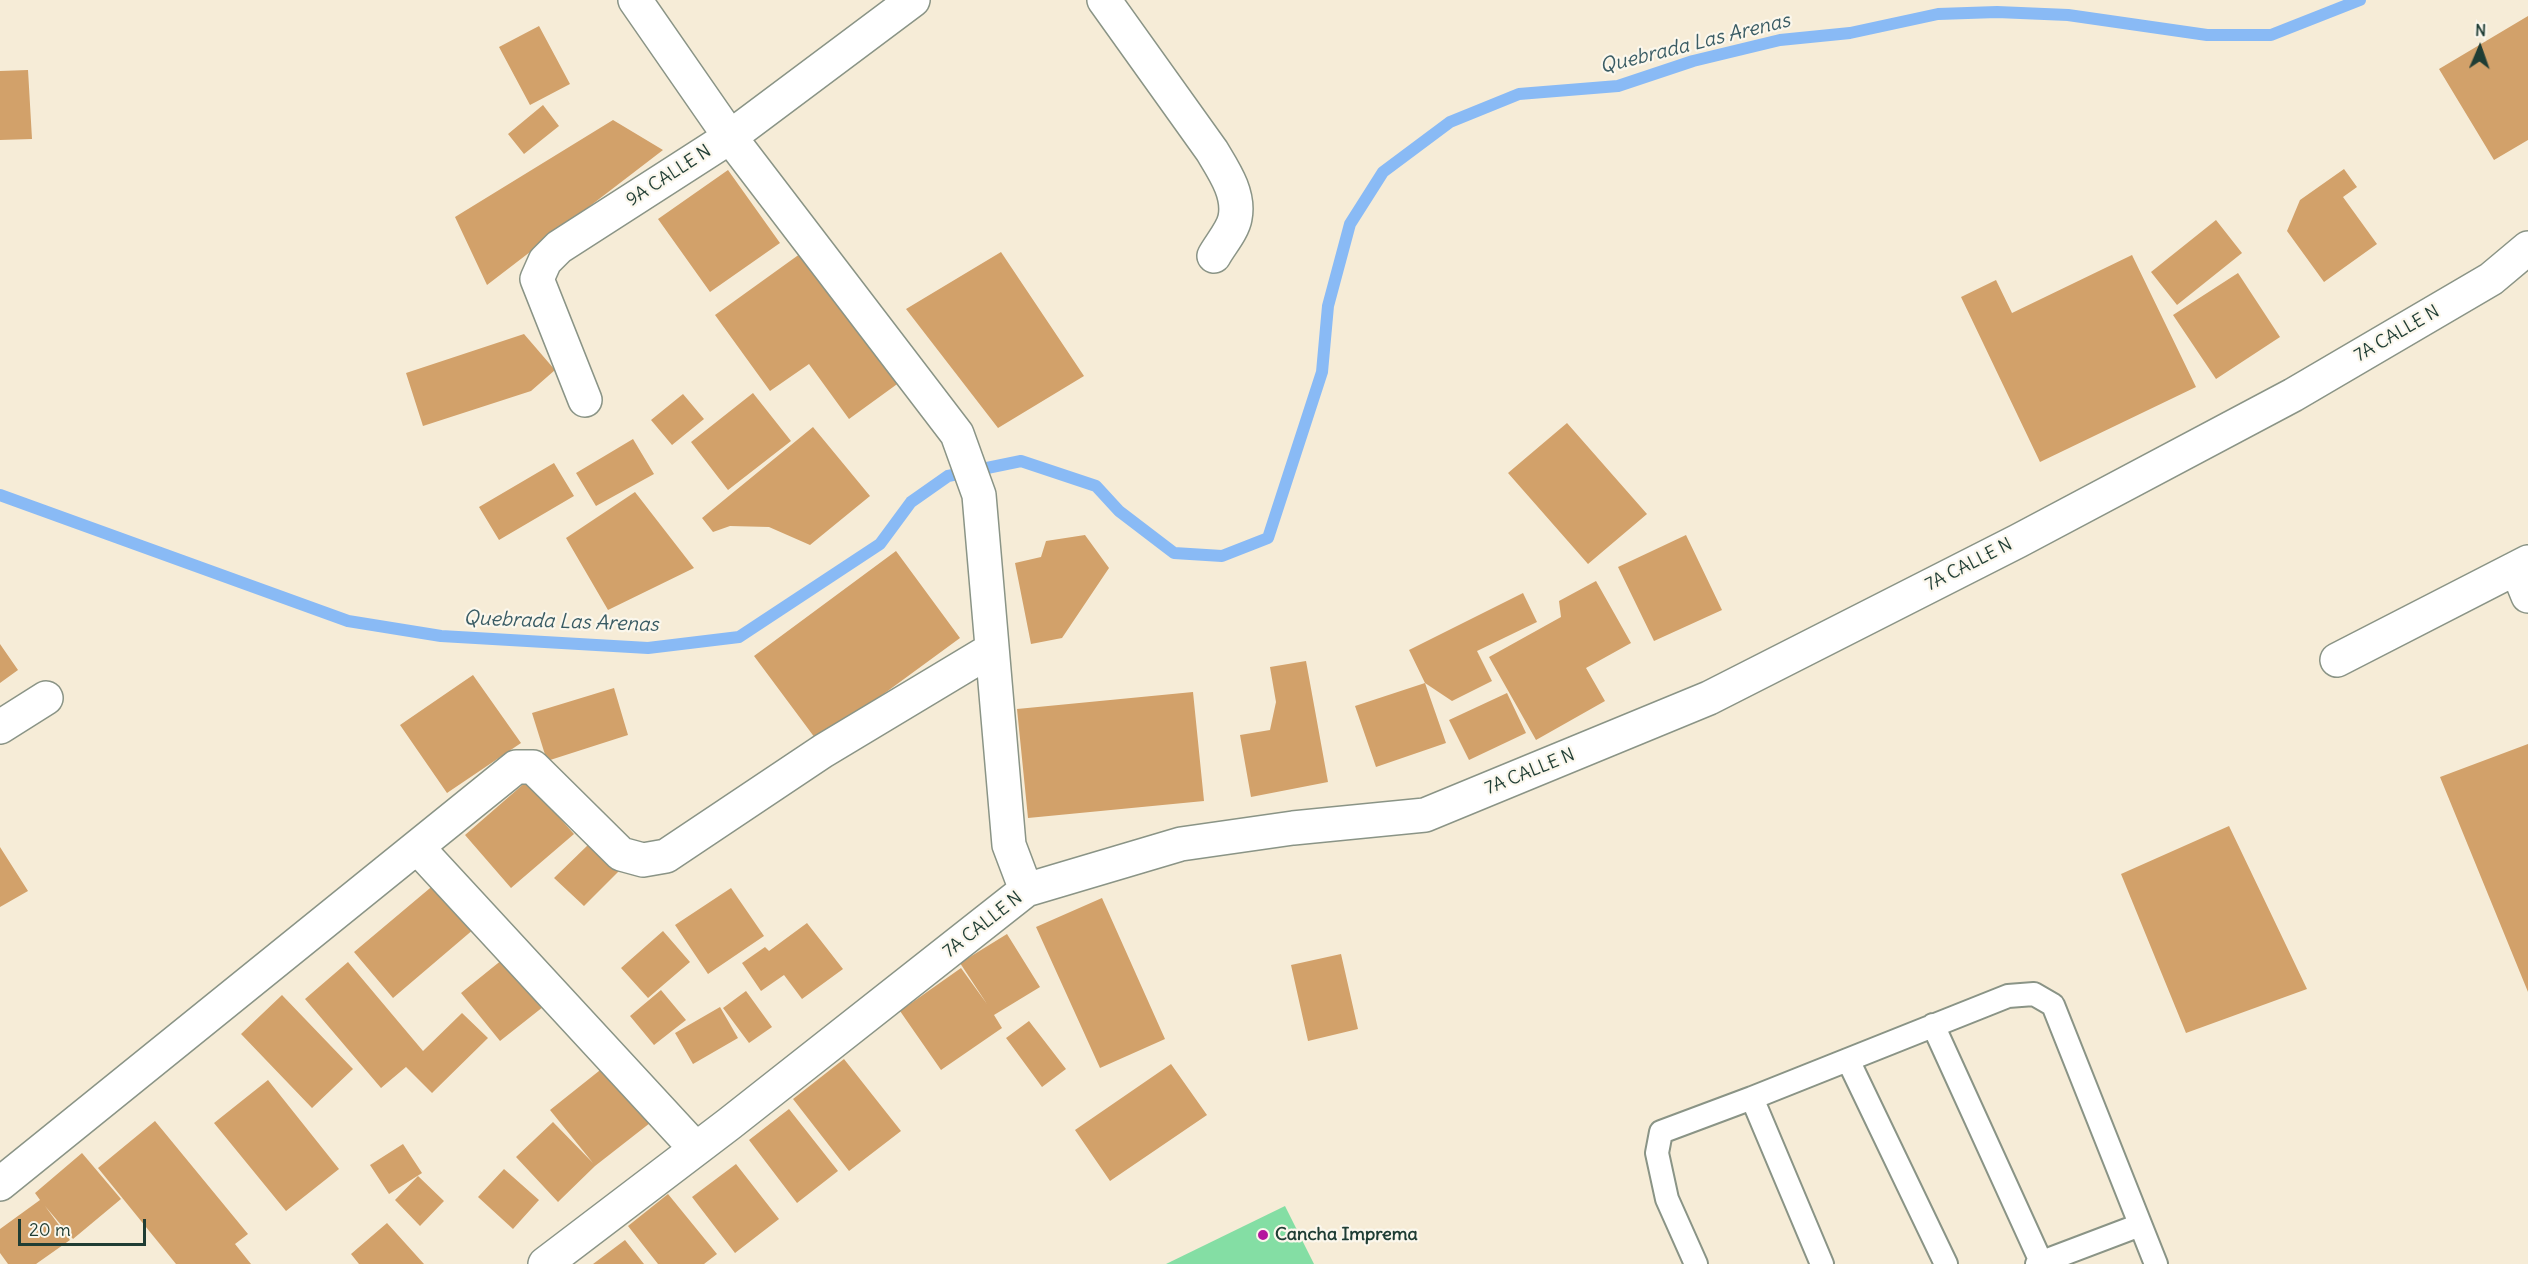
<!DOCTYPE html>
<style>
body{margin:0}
#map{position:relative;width:2528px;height:1264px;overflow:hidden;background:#f6ecd7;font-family:Delius,sans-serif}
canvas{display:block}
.north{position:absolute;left:2450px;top:18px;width:60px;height:60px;-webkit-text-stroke:4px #fbf7ec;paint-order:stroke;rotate:2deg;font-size:16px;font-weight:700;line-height:24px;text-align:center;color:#1f3d34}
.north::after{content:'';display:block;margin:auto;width:21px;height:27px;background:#1f3d34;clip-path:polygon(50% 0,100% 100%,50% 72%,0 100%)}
.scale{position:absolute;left:18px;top:1219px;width:128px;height:27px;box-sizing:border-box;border:3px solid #1f3d34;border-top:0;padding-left:8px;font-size:18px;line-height:21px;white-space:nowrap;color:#1f3d34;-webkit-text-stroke:4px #fbf7ec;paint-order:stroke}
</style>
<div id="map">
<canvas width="2528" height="1264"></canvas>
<div class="north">N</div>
<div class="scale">20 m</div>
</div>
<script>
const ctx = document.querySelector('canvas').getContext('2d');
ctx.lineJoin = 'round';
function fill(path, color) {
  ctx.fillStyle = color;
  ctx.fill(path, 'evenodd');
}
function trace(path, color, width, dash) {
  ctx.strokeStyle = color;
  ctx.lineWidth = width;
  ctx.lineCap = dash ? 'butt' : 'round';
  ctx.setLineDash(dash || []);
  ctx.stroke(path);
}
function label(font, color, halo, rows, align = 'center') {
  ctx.font = font + ' Delius,sans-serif';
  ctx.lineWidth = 4.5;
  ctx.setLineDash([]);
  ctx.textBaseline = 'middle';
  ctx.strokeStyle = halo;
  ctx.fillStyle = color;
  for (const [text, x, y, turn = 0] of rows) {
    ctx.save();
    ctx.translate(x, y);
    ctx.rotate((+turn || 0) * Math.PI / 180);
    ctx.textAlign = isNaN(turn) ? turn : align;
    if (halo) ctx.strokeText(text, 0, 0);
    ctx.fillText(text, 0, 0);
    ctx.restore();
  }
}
fill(new Path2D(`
 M1285 1206 1314 1264H1166Z`), '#84dea4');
trace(new Path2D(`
 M0 495 348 621 441 636 648 648 739 637 880 544 911 502 948 476 1021 461 1096 486 1119 511 1174 553 1222 556 1268 538 1322 372 1328 306 1350 224 1383 172 1450 122 1519 94 1618 86 1693 61 1780 40 1850 33 1938 14 1997 12 2068 15 2207 35H2271L2360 0`), '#89baf5', 12);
fill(new Path2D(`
 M2528 16V140L2494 160 2439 69Z
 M539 26 570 84 530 105 499 47Z
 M28 70 32 139 0 140V71Z
 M543 105 559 126 524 154 508 134Z
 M613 120 663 150 487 285 455 217Z
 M2344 169 2357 187 2343 197 2377 244 2324 282 2287 231 2300 200Z
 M728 170 780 243 710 292 658 219Z
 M2216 220 2242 253 2177 305 2151 272Z
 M804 251 900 382 849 419 809 364 770 391 715 315Z
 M1001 252 1084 376 998 428 906 309Z
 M2132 255 2196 387 2040 462 1961 297 1996 280 2012 313Z
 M2238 273 2280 337 2216 379 2173 315Z
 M524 334 555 370 531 391 423 426 406 373Z
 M753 393 791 441 728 490 691 442Z
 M683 394 704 419 672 445 651 420Z
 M1567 423 1647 514 1588 564 1508 473Z
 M813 427 870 496 810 545 769 527 730 526 713 532 702 518Z
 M633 439 654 474 596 506 576 473Z
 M554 463 574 496 499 540 479 507Z
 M635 492 694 568 608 610 566 538Z
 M1085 535 1109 568 1062 638 1031 644 1015 563 1041 557 1046 541Z
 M1686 535 1722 610 1654 641 1618 567Z
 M896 551 960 638 818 742 754 656Z
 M1596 581 1631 643 1586 668 1605 701 1536 740 1489 657 1561 617 1559 601Z
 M1523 593 1537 622 1477 651 1492 681 1452 701 1425 683 1446 743 1376 767 1355 706 1425 683 1409 650Z
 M0 644 18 670 0 683Z
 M1306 661 1328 782 1251 797 1240 735 1270 730 1276 702 1270 667Z
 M473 675 521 743 447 793 400 725Z
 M614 688 628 735 547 761 532 713Z
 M1193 692 1204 801 1028 818 1017 709Z
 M1507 693 1526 733 1469 760 1449 720Z
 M2528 744V992L2440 777Z
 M527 781 574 834 511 888 465 835Z
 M2229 826 2307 989 2186 1033 2121 874Z
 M590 843 619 871 584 906 554 878Z
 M0 847 28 891 0 907Z
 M442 878 481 923 393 998 354 952Z
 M731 888 764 936 708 974 675 925Z
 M1102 898 1165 1039 1100 1068 1036 927Z
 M807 923 843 969 802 999 784 975 761 991 742 963 765 947 769 951Z
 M663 931 690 962 648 998 621 968Z
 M1007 934 1040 987 994 1015 1002 1028 941 1070 900 1011 961 968 987 1004 960 963Z
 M1341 954 1358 1029 1308 1041 1291 965Z
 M508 955 548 1003 500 1041 461 993Z
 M348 962 423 1051 462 1013 488 1038 432 1093 406 1067 381 1088 305 999Z
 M661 990 686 1020 654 1045 630 1016Z
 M746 991 772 1027 749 1043 723 1008Z
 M282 995 353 1069 312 1108 241 1034Z
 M720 1007 738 1038 693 1064 675 1033Z
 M1029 1021 1066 1069 1042 1087 1006 1038Z
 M844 1059 901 1131 849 1171 793 1099Z
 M1171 1064 1207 1115 1110 1181 1075 1130Z
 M604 1067 650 1123 595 1166 558 1202 516 1157 553 1122 593 1163 550 1110Z
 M268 1080 339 1169 286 1211 214 1123Z
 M789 1109 838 1171 797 1203 749 1140Z
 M155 1121 248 1234 235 1244 251 1264H176L98 1168Z
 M403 1144 422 1173 389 1194 370 1165Z
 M82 1153 121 1199 73 1239 45 1206 70 1240 36 1264H8L0 1253V1229L40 1200 35 1193Z
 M736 1164 779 1219 735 1253 692 1197Z
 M504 1169 539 1200 513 1229 478 1197Z
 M418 1176 444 1201 420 1226 395 1200Z
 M668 1194 717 1254 704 1264H658L628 1226Z
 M387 1223 424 1264H359L351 1254Z
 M625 1240 644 1264H593Z`), '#d2a16a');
const lane = new Path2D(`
 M1933 1025 2042 1264
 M1848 1060 1946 1264
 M1752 1098 2008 996 2034 994 2053 1005 2156 1264
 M1696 1264 1667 1199 1657 1153 1661 1132 1752 1098 1822 1264
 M2037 1264 2140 1225`);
const street = new Path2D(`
 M635 0 730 137 957 434 979 495 1009 845 1026 890
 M1104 0 1212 151C1224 171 1240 194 1235 218 1233 230 1220 245 1214 256
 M585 400 537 279 545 261 559 247 730 137 913 0
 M2517 569 2528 596
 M2337 660 2528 562
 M0 727 46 698
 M417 847 696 1149
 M0 1184 516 767H533L621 854 643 860 666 856 823 751 991 650
 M545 1264 729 1124 1026 890 1181 844 1293 828 1425 815 1709 698 2018 541 2293 395 2491 279 2528 248`);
trace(lane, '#8a9486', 26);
trace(street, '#8a9486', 36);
trace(lane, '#fff', 22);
trace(street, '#fff', 33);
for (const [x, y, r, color] of [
 [1263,1235,6,"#b5179e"]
]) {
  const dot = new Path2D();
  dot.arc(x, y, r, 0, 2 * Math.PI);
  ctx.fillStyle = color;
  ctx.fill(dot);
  trace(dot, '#fbf7ec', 2);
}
label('18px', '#1f3d34', '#fbf7ec', [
 ["9A CALLE N",669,176,-33],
 ["7A CALLE N",2397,334,-30],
 ["7A CALLE N",1969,565,-27],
 ["7A CALLE N",1530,772,-22],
 ["7A CALLE N",983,925,-38]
]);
label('bold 18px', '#1f3d34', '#fbf7ec', [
 ["Cancha Imprema",1275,1235]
], 'left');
label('italic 20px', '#3a5c64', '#fbf7ec', [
 ["Quebrada Las Arenas",1695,44,-14],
 ["Quebrada Las Arenas",561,622,2]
]);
</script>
